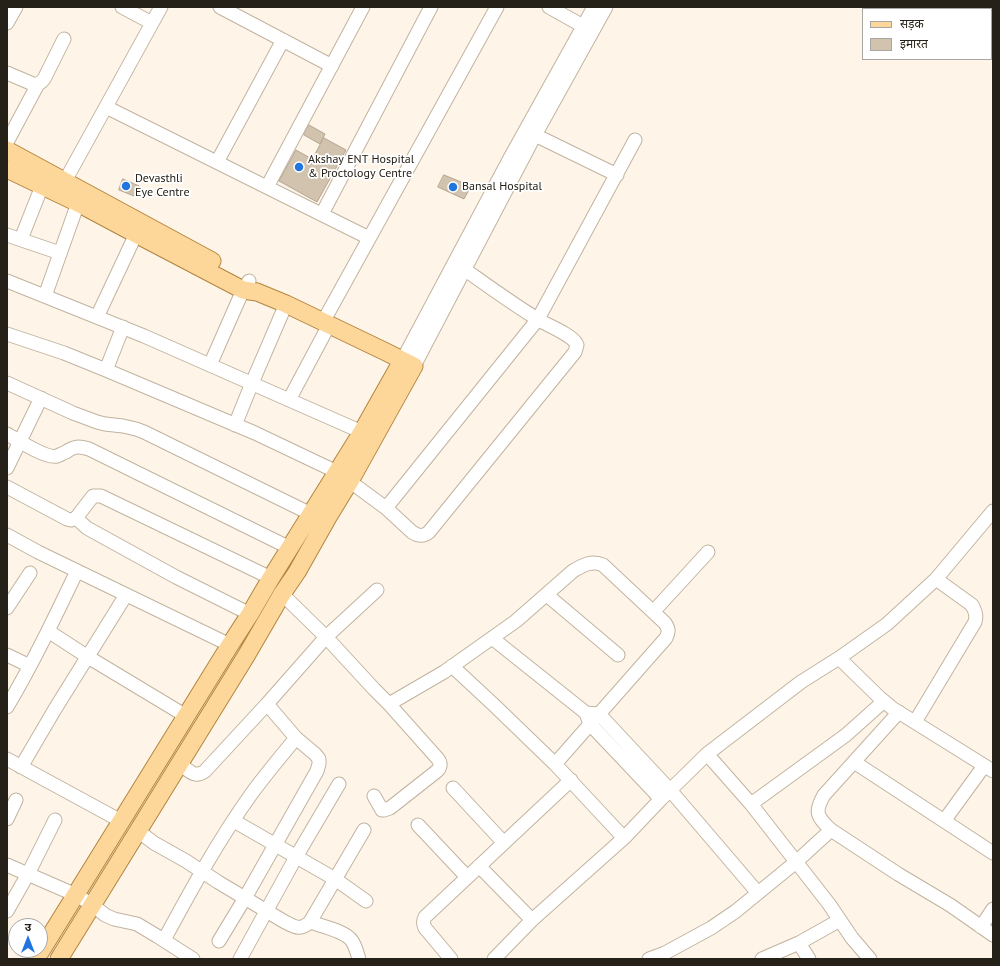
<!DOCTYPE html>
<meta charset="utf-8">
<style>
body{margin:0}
#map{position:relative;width:1000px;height:966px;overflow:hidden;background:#fef5e8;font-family:"PT Sans","Noto Sans Devanagari",sans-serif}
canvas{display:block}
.frame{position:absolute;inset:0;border:8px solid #252018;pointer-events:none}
.legend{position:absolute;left:862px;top:8px;width:130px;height:52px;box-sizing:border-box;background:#fff;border:1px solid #a8a6a3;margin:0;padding:5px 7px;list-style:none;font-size:12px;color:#252018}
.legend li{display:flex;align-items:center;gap:8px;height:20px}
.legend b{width:20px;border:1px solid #a8a6a3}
.north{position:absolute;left:8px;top:918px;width:40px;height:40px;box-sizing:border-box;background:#fff;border:1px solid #a8a6a3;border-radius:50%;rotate:0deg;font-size:11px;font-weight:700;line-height:16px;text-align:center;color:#252018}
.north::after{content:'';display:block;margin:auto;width:14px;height:18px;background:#2075df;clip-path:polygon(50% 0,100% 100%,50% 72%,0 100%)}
</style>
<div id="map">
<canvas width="1000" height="966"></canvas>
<div class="frame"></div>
<ul class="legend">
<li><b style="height:5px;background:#fdd799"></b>सड़क</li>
<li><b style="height:11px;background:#d1c3ae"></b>इमारत</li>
</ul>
<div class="north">उ</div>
</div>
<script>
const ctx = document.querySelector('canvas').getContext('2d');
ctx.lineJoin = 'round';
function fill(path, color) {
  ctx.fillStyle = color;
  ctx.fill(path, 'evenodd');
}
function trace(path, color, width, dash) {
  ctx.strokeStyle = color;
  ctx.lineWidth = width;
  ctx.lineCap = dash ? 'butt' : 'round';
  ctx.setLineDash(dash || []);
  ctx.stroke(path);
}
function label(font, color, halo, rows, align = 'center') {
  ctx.font = font + ' "PT Sans",sans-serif';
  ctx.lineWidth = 3.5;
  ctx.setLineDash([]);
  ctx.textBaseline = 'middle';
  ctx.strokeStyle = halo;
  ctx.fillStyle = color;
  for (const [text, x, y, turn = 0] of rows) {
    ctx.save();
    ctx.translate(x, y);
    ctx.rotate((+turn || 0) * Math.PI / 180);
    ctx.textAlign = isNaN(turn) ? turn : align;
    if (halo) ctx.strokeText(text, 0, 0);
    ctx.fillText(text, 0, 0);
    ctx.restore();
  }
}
const building = new Path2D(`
 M309 125 325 134 320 144 304 135Z
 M324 138 346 150 317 202 279 181 296 150 312 159Z
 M444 175 471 186 464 199 438 187Z
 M123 179 139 186 134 196 119 190Z`);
fill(building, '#d1c3ae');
trace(building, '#b3a591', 1);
const minor = new Path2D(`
 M122 7 152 23
 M220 7 332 66
 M549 7 583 26
 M7 23 16 7
 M7 73 33 84C38 85 41 83 44 79L64 39
 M106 107 369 238
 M535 135 617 175
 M7 142 38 84
 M217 162 283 40
 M65 181 161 7
 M267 187 363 7
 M322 214 431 7
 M7 235 60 253
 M21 239 42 186
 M7 281 144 336 362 432
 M45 296 78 203
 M97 317 136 234
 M323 322 497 7
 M7 334 64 353 106 370 255 433 337 472 386 508 412 532C418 536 423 537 429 532L575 352 577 345 576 343C570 334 549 326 539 320 514 305 488 286 464 269
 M402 361 510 158 594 7
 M210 365 243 290 249 281
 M414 366 535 135 606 7
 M106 370 123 327
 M7 383 73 413 97 422 105 424 123 426 136 429 144 432 311 514
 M289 400 329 325
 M235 425 252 383 286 304
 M7 434C17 440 47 459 57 456 60 455 63 453 66 452 74 446 79 446 89 449L290 548
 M7 468 41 398
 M7 487 67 519 71 520 76 518 93 496H101L271 578
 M386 508 538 319 635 140
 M76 518 87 528 176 577 250 614
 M7 535 38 552 230 645
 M282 594 326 637 374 689 389 704 438 759C441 763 441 767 437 771L390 808 384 810H382L374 796
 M547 595 618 655
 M7 608 30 573
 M653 612 708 552
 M48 631 88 657 186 716
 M492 638 586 713 590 724 661 799
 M7 655 30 666
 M839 658 880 698 892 708 993 771
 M452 666 495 706 555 764 624 838
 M389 704 444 672 516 621 573 571C583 565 592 560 603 565L665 623C669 629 669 632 666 638L555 764
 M7 707C33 663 55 617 77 571
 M586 713 599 714 670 790 758 893
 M915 722 975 622C977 615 975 611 972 605L936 579
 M707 754 751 804 829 904 852 938 870 959
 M7 759 121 821
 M854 762 993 853
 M180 764C188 770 195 779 205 771L267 704 326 637 377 590
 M21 767 55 709 126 595
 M453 788 504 843
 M751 804 846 735 884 701
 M7 819 16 800
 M234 821 335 879 366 901
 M944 821 984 766
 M418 825 467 877
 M831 830 898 874 950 905 993 935
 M138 831 154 843 186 861 218 882 285 922C295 927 300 931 310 922L364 830
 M7 865 76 895 93 905 105 915 114 919 137 924 157 936 193 959
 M479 866 532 920
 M7 911 28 874 55 820
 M310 922C321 926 346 931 352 941 356 947 357 953 359 959
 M981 927 993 909
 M164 940C191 890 219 839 252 793 266 774 281 756 296 738
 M219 941 245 898 317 771 319 764V759L315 754 296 738 267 704
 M799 943 809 959
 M240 959 296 857 339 784
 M451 959 425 928C423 923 423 921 425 917L571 780
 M494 959 532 920 624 838 661 799 707 754 801 682 839 658 887 624 936 579 993 511
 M649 959 665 953 711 928 736 911 796 862 831 830C817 817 814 812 824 795L899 712
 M762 959 799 943 840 920`);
const major = new Path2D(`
 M7 150 212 261
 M7 169 78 203 136 234 243 290 257 292 286 304 386 352 414 366 350 481 328 517 297 572 282 594 246 656 59 959
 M36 959 230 645 250 614 271 578 362 432 402 361`);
trace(minor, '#c1b39f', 15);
trace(major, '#b18540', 19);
trace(minor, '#fff', 13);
trace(major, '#fdd799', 17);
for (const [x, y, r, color] of [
 [299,167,5,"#2075df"],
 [126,186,5,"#2075df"],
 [453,187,5,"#2075df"]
]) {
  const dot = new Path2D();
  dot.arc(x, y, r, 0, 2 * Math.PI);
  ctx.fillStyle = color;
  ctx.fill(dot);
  trace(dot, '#fff', 1.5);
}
label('12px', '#252018', '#fff', [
 ["Akshay ENT Hospital",308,160],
 ["& Proctology Centre",308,174],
 ["Devasthli",135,179],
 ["Eye Centre",135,193],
 ["Bansal Hospital",462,187]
], 'left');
</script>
